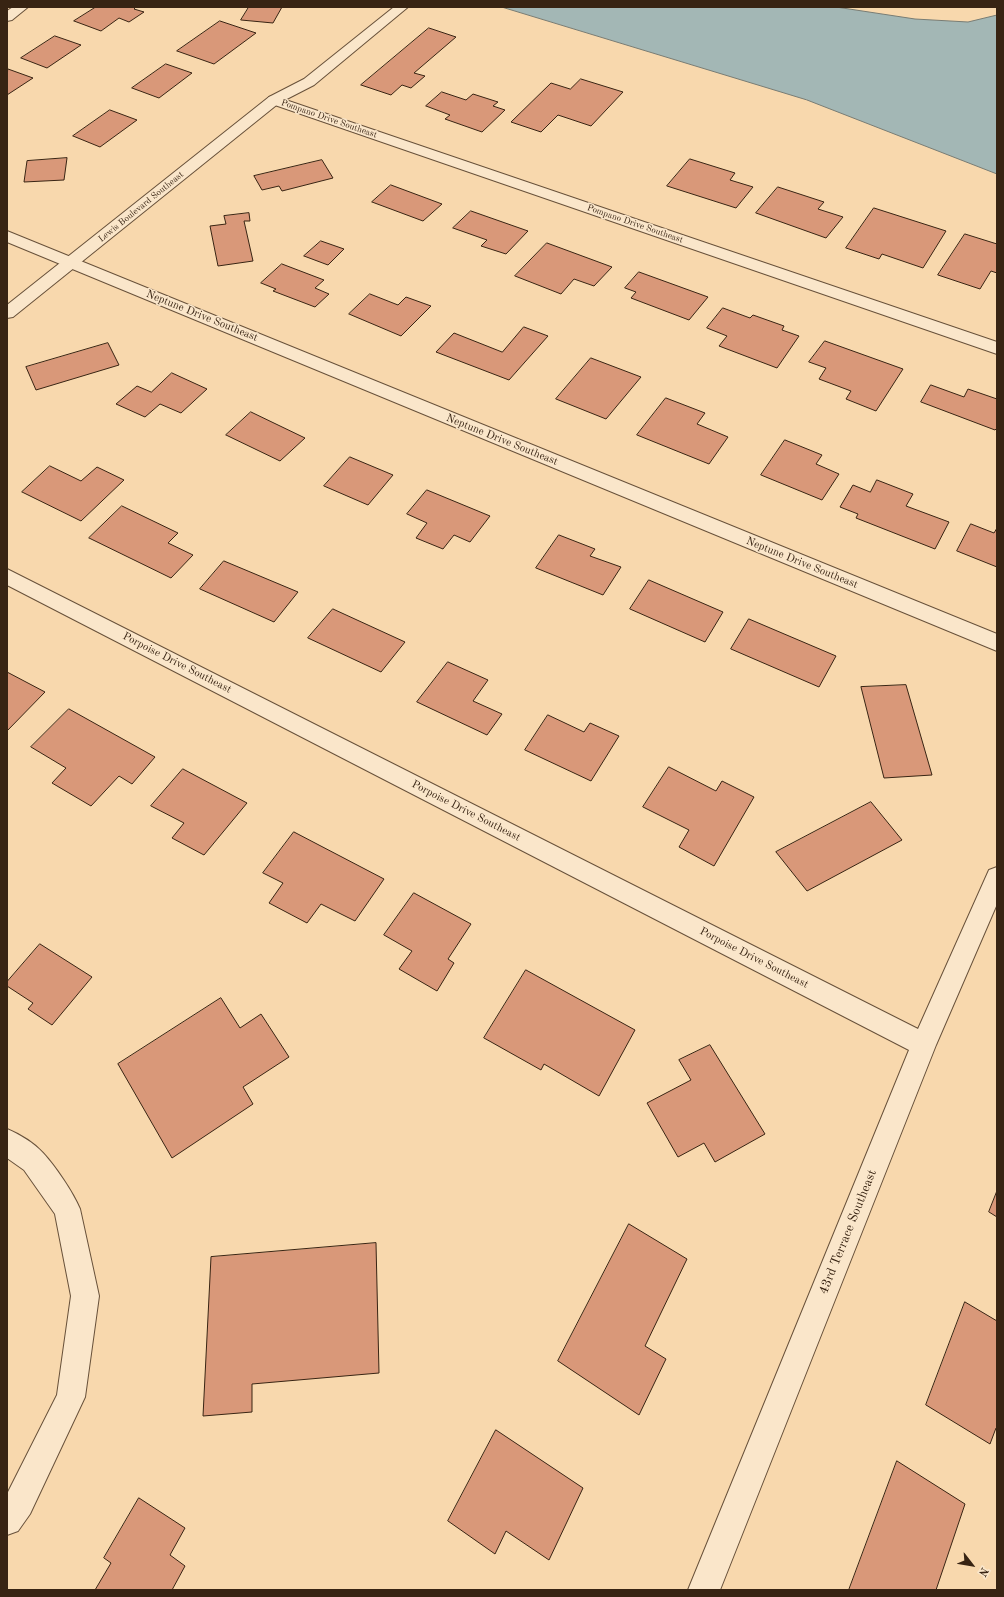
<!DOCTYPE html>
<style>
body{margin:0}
#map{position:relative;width:1004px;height:1597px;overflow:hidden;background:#f8d8ad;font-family:"Old Standard TT",serif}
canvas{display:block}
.frame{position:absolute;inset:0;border:8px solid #382413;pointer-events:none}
.north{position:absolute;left:952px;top:1545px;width:40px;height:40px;-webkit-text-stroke:3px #fae6ca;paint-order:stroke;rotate:121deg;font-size:11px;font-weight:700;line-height:16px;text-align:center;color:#382413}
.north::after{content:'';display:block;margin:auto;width:14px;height:18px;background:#382413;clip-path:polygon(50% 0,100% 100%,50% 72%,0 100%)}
</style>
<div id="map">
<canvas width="1004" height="1597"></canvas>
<div class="frame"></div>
<div class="north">N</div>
</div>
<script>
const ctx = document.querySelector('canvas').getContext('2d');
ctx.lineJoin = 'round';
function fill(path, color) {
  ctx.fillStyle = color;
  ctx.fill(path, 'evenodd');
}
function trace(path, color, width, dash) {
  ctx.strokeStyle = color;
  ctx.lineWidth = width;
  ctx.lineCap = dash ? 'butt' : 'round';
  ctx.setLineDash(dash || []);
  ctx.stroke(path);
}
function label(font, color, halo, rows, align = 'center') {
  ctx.font = font + ' "Old Standard TT",serif';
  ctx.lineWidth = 3;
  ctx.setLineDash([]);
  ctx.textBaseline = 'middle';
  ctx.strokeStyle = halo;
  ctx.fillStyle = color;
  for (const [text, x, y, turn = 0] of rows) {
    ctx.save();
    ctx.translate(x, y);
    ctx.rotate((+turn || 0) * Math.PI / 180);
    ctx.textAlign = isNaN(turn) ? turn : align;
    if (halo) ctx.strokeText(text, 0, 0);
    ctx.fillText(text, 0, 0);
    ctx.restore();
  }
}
const water = new Path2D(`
 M502 7H836L915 19 968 22 997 15V174L807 100Z`);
fill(water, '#a3b7b5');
trace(water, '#787c74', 1);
const building = new Path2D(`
 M96 7H136L134 9 144 12 129 22 119 18 101 31 74 21Z
 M249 7H282L273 23 241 20Z
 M220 21 256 33 214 64 177 51Z
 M429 28 456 37 414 73 425 76 411 88 402 85 391 95 361 85Z
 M55 36 81 45 47 68 21 58Z
 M166 64 192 73 159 98 132 88Z
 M8 69 33 78 7 95Z
 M581 79 623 92 591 126 558 115 541 132 511 122 551 83 570 89Z
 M442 92 466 100 473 94 498 102 493 106 505 110 482 132 445 119 450 115 426 106Z
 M110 110 137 120 100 147 73 136Z
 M67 158 64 180 24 182 27 161Z
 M690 159 735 173 730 180 753 187 736 208 667 186Z
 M322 160 333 178 282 191 279 186 262 190 254 176Z
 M391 185 442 204 423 221 372 202Z
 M778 187 824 202 818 209 843 217 826 238 756 213Z
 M874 208 946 231 923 268 882 254 879 259 846 248Z
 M471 211 528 231 506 254 481 246 487 240 453 228Z
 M249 213 250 221H244L253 261 218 266 210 226 226 224 224 216Z
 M965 234 997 244V273L991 271 980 289 938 275Z
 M321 241 344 249 328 265 304 256Z
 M547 243 612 267 594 286 574 279 561 294 515 276Z
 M282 264 324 280 315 288 329 294 315 307 273 291 276 289 261 283Z
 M639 272 708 297 689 320 631 298 636 292 625 288Z
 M370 294 398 305 406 297 431 306 401 336 349 314Z
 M723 308 750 318 753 315 784 326 782 330 799 336 777 368 719 346 727 336 707 328Z
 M524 327 548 336 509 380 436 352 454 333 502 352Z
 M825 341 903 369 876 411 846 399 851 391 819 379 826 368 809 362Z
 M108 343 119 365 36 390 26 367Z
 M591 358 641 377 606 419 556 399Z
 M172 373 207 389 181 413 160 404 145 417 116 404 137 386 151 392Z
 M931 385 964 397 968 389 997 399V428L995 430 921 402Z
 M666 398 705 413 697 424 728 437 709 464 637 435Z
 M251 412 305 438 280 461 226 435Z
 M785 440 822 455 816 464 839 474 822 500 761 475Z
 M350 457 393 475 368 505 324 486Z
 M50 466 81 481 97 467 124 480 81 521 22 492Z
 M877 480 913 494 906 506 949 522 935 549 856 518 858 514 840 507 853 485 870 492Z
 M427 490 490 516 470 542 454 535 443 549 416 538 427 523 407 514Z
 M122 506 178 533 168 543 193 555 171 578 89 538Z
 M971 524 994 533 997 528V567L957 551Z
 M559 535 595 549 590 556 621 567 603 595 536 568Z
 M224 561 298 592 274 622 200 589Z
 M649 580 723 612 705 642 630 609Z
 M333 609 405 642 381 672 308 638Z
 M749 619 836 656 819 687 731 649Z
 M448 662 488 680 473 701 502 714 487 735 417 702Z
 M7 672 45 692 7 731Z
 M906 685 932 775 884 778 861 687Z
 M69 709 155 757 132 784 119 776 91 806 52 783 66 768 31 747Z
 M548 715 584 732 590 723 619 736 591 781 525 750Z
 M669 767 716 791 722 781 754 797 714 866 679 847 689 830 643 807Z
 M183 769 247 803 204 855 172 838 184 823 151 806Z
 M871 802 902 840 807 891 776 852Z
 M294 832 384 879 355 921 321 904 307 923 269 903 283 883 263 873Z
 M414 893 471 924 448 959 454 963 437 991 399 969 412 951 384 935Z
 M40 944 92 977 52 1025 28 1009 33 1003 7 986V982Z
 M526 970 635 1030 599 1096 544 1064 541 1070 484 1038Z
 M221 998 240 1028 261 1014 289 1057 243 1087 253 1104 172 1158 118 1064Z
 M710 1045 765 1134 715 1162 704 1143 678 1157 647 1103 691 1080 679 1060Z
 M997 1191V1217L989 1212Z
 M629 1224 687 1259 645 1346 666 1359 639 1415 558 1361Z
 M376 1243 379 1373 252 1384V1412L203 1416 211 1257Z
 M965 1302 997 1321V1429L996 1428 990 1444 926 1405Z
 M496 1430 583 1488 549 1560 506 1531 495 1554 448 1521Z
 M897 1461 965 1504 936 1590H849Z
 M139 1498 185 1528 170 1555 185 1566 172 1590H95L111 1563 104 1558Z`);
fill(building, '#d99879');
trace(building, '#382413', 1);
const minor = new Path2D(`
 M13 7H28L12 20 7 21V11Z
 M274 96 997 342V354L269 103 267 100 269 97Z
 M7 231 997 634V651L7 242Z
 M7 569 918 1029 989 870 997 867V904L936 1045 720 1590H688L909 1050 7 585Z
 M7 1129C19 1134 34 1143 43 1153 55 1166 73 1192 80 1209L99 1296 85 1397 30 1514 18 1531 7 1535V1494L57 1395 71 1296 55 1214 24 1170 7 1158Z`);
const tertiary = new Path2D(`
 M394 7H408L314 85 279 103 13 317 7 318V305L269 97 304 79Z`);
trace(minor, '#68513a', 2);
trace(tertiary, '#68513a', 2);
fill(minor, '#fae6ca');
fill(tertiary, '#fae6ca');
label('9px', '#382413', '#fae6ca', [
 ["Pompano Drive Southeast",329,119,19],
 ["Lewis Boulevard Southeast",141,207,-39],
 ["Pompano Drive Southeast",635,224,19]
]);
label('11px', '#382413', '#fae6ca', [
 ["Neptune Drive Southeast",202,316,22],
 ["Neptune Drive Southeast",502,440,22],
 ["Neptune Drive Southeast",802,563,22],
 ["Porpoise Drive Southeast",177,663,27],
 ["Porpoise Drive Southeast",466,811,27],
 ["Porpoise Drive Southeast",754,958,27]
]);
label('13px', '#382413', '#fae6ca', [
 ["43rd Terrace Southeast",848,1232,-68]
]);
</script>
